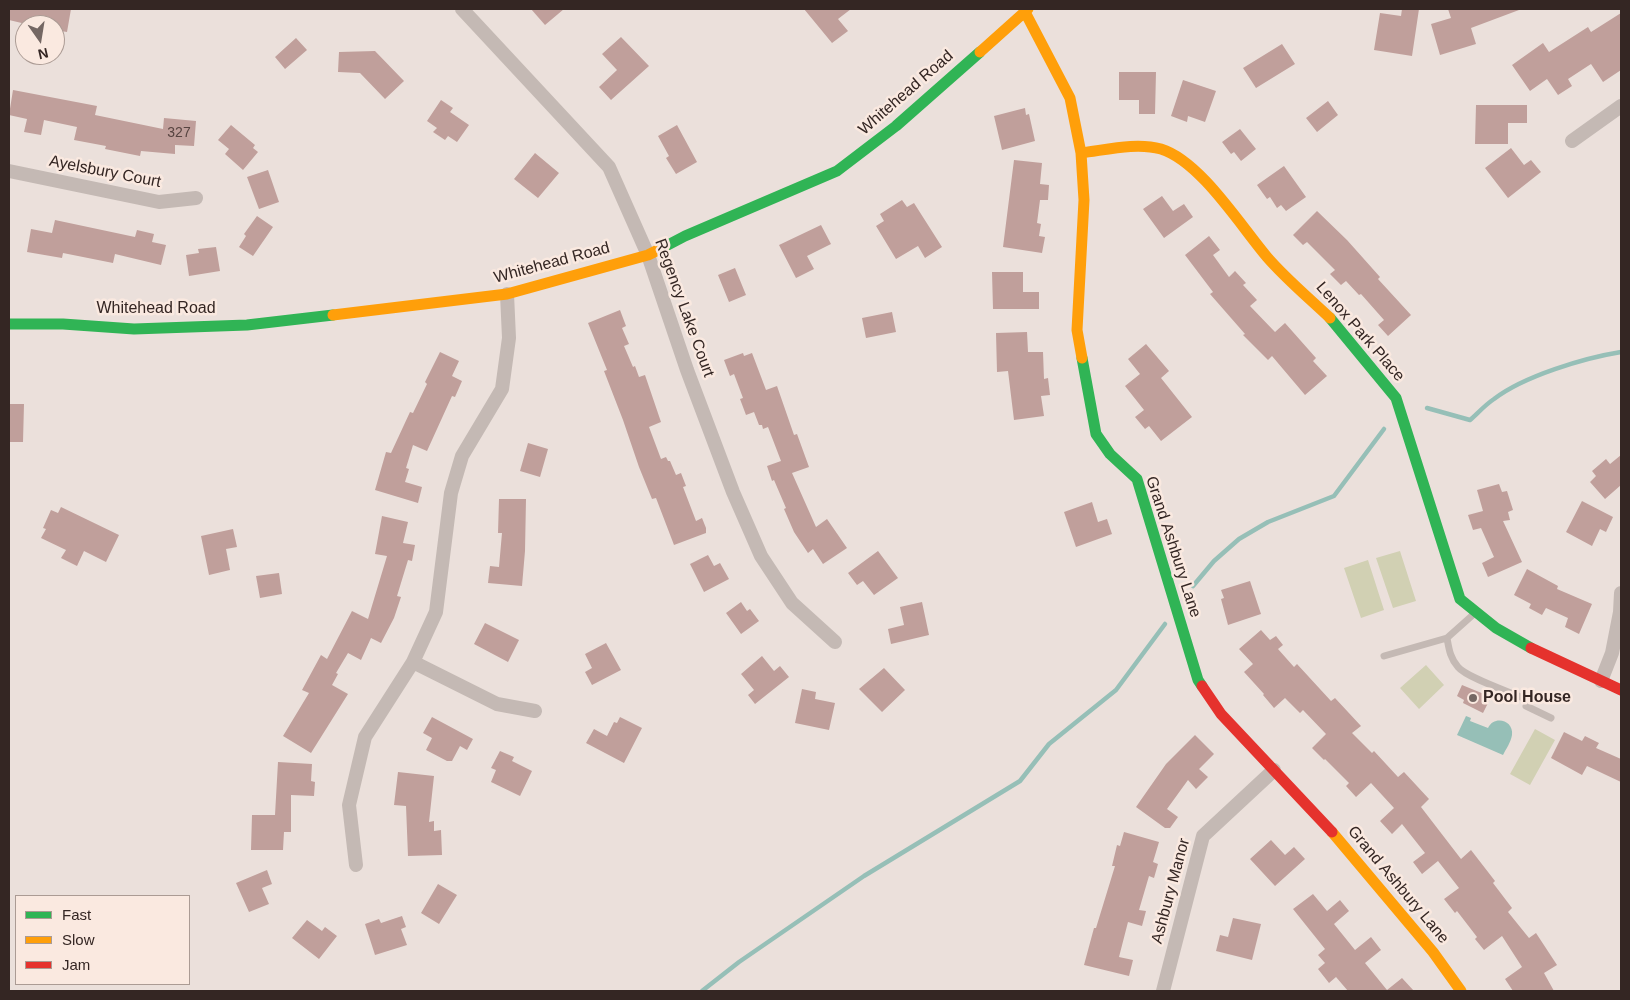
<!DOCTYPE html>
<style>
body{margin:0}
#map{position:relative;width:1630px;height:1000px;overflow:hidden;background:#ebe0db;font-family:Arial,sans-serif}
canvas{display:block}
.frame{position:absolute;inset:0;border:10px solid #342623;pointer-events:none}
.legend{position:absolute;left:15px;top:895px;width:175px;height:90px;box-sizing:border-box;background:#fae9e0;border:1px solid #ab9b94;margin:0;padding:6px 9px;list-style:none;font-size:15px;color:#342623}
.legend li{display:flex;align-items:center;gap:10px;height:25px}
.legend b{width:25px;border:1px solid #ab9b94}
.north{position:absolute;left:15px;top:15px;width:50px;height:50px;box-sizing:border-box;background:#fae9e0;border:1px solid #ab9b94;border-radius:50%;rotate:167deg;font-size:14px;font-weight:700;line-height:20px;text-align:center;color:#342623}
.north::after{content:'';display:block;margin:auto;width:18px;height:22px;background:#746763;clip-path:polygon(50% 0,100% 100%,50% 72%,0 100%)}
</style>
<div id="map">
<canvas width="1630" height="1000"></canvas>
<div class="frame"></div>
<ul class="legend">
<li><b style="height:6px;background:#30b455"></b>Fast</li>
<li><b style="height:6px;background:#ff9f0a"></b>Slow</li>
<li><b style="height:6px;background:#e5322d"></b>Jam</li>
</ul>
<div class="north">N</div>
</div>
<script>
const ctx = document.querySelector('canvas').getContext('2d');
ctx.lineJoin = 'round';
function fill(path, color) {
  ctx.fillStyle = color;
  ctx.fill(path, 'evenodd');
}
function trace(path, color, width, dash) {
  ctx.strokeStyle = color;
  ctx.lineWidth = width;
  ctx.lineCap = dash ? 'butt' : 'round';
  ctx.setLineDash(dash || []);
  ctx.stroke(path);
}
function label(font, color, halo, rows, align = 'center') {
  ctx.font = font + ' Arial,sans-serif';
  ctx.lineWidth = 5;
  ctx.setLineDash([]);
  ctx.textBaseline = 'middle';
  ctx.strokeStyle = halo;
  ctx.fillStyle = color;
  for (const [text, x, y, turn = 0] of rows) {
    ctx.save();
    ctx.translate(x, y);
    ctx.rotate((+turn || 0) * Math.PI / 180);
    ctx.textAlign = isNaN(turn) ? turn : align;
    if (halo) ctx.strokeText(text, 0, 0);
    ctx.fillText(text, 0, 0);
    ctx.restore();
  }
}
fill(new Path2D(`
 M1400 551 1416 601 1393 608 1376 558Z
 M1368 560 1384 610 1361 618 1344 568Z
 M1426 665 1444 685 1419 709 1400 688Z
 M1535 729 1555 740 1530 785 1510 774Z`), '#d1d0b3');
fill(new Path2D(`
 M1466 716 1471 718 1470 721 1488 728C1494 715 1514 720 1512 735 1511 742 1506 749 1503 755L1457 735Z`), '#96bfb7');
trace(new Path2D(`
 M1427 408 1470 420C1478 413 1485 405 1494 399 1524 376 1584 358 1621 352
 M1193 586 1214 561 1239 539 1268 522 1334 496 1384 429
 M702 991 739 962 864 876 1020 781 1049 744 1116 690 1165 624`), '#96bfb7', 4.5);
fill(new Path2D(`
 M9 9H71L67 32 55 30V25H30L9 20Z
 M531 9H564L545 25Z
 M804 9H851L838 19 848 31 832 43Z
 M1402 9H1419L1412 56 1374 50 1380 13 1401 16Z
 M1448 9H1519V10L1471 28 1476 44 1440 55 1431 24 1451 18Z
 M1621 13V70L1603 82 1591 64 1568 79 1572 86 1558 95 1547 79 1530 91 1512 65 1543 43 1549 52 1588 27 1591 32Z
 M621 37 649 66 611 100 599 87 617 70 602 54Z
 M296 38 307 50 285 69 275 57Z
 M1282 44 1295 64 1256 88 1243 68Z
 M375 51 404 81 385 99 360 73 338 72 339 52Z
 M1119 72H1156L1155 114H1139V100H1119Z
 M1183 80 1216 91 1205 122 1188 116 1187 122 1171 116Z
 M13 90 97 106 95 115 163 129 164 118 196 121 194 146 175 145V154L141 151 140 156 105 149 106 146 74 140 77 127 44 120 41 135 24 132 27 119 9 115Z
 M441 100 453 108 450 112 469 125 457 142 448 136 445 140 433 132 437 128 427 121Z
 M1328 101 1338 115 1317 132 1306 118Z
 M1476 105H1527V123H1508V144H1475Z
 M1025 108 1026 115 1029 114 1035 141 1002 150 994 116Z
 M231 125 255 145 253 148 258 152 243 170 225 154 229 149 218 140Z
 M677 125 697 162 676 174 666 158 669 156 658 136Z
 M1240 129 1256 149 1241 161 1234 152 1231 154 1222 142Z
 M1511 148 1524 165 1531 160 1541 172 1508 198 1485 168Z
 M535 153 559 173 538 198 514 179Z
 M1014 160 1042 163 1040 184 1049 185 1048 200H1040L1037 223 1041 224 1039 236 1045 237 1042 253 1003 247Z
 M1284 166 1306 197 1286 211 1281 205 1277 208 1270 197 1267 199 1257 185Z
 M268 170 279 202 259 209 247 177Z
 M1162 196 1173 211 1184 204 1193 217 1164 238 1143 209Z
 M902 200 907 207 914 203 942 247 925 258 918 246 896 259 876 226 884 221 880 214Z
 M1317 211 1347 240 1380 277 1378 279 1411 315 1388 336 1378 325 1384 320 1361 294 1359 295 1346 281 1341 285 1330 274 1335 270 1307 242 1303 245 1293 235Z
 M257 216 273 227 253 256 239 247 246 236 244 234Z
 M55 220 135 237 137 230 154 234 152 242 166 245 161 265 115 254 113 263 63 253 62 258 27 252 31 229 52 233Z
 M821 225 831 244 807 256 814 269 796 278 779 245Z
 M1209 236 1220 250 1213 255 1229 277 1235 271 1246 283 1243 285 1257 300 1250 306 1275 332 1285 323 1316 358 1313 361 1327 376 1305 395 1272 356 1268 360 1243 335 1245 334 1210 294 1213 292 1185 255Z
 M216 247 220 271 189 276 186 255 199 253 198 249Z
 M735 268 746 295 729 302 718 275Z
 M992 272H1023V292H1039V309H993Z
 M620 310 626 326 622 328 629 344 624 346 633 367 635 366 639 377 645 375 661 422 649 427 661 459 666 457 668 461H670L676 475 681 473 686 486 683 487 696 521 702 518 706 528V533L674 545 656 498 652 499 639 467 623 420 604 371 607 370 588 323Z
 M892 312 896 332 866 338 862 318Z
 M1027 332 1028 352H1043L1044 379 1048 378 1050 395 1041 396 1044 416 1014 420 1008 371 997 372 996 333Z
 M1146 344 1169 371 1161 378 1192 417 1161 441 1149 426 1145 429 1135 417 1144 410 1125 386 1140 374 1128 359Z
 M440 352 459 361 452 376 462 381 455 397 452 396 427 451 413 445 406 468 409 469 405 482 422 487 418 503 375 490 386 452 391 453 410 412 413 413 427 384 425 382Z
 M743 353 744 356 752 353 766 390 777 386 794 435 797 434 809 467 792 473 816 527 827 519 847 548 823 564 813 549 808 553 794 532 784 509 786 508 774 480 772 481 767 466 781 461 768 427 763 429 762 425H759L754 412 746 415 740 399 743 398 734 374 730 376 724 360Z
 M9 404H24L23 442H9Z
 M528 443 548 449 540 477 520 471Z
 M1621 455V485L1605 499 1590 482 1596 476 1592 471 1606 459 1610 464Z
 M1499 484 1502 492 1507 491 1513 510 1508 512 1510 520 1503 521 1522 562 1488 577 1482 563 1494 557 1481 528 1473 530 1468 515 1483 511 1477 490Z
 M499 499H526L525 551 522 586 488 583 490 566 499 567 502 533H498Z
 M1582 501 1613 517 1606 532 1600 529 1592 546 1566 532Z
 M1092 502 1098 522 1107 519 1112 534 1076 547 1064 512Z
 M61 507 119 535 106 562 84 551 77 566 61 558 66 550 41 538 46 529 43 528 51 510 58 513Z
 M382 516 408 522 403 543 415 545 412 561 408 560 397 596 401 597 394 618 381 643 371 638 361 660 348 653 336 673 338 674 332 685 348 694 311 753 283 736 309 693 302 690 321 655 327 659 352 611 368 619 387 556 375 554Z
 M233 529 237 547 226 549 230 570 209 575 201 536Z
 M878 551 898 578 874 595 863 581 857 585 848 573Z
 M708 555 714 566 720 563 729 579 704 592 690 564Z
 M1527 569 1558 586 1557 589 1592 604 1579 634 1565 627 1568 618 1546 608 1542 615 1529 608 1531 604 1514 595Z
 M279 573 282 594 260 598 256 576Z
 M1250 581 1261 614 1228 625 1221 599 1224 598 1221 590Z
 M741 602 747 611 750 609 759 621 741 634 726 613Z
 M922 602 929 635 891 644 888 629 904 625 900 607Z
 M485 623 519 640 508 662 474 644Z
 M1261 630 1270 640 1276 636 1283 645 1278 649 1294 667 1297 664 1331 701 1335 698 1361 726 1352 733 1372 753 1374 751 1398 777 1404 772 1429 799 1421 807 1461 859 1471 850 1495 881 1493 883 1512 908 1508 912 1529 938 1536 933 1557 965 1544 973 1554 991H1513L1505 979 1522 967 1502 936 1484 950 1475 939 1477 937 1457 911 1455 913 1444 899 1459 888 1438 861 1422 874 1413 862 1425 853 1402 824 1392 834 1380 821 1394 808 1371 783 1356 797 1346 786 1349 783 1325 759 1324 760 1312 748 1326 734 1303 710 1300 713 1285 698 1274 708 1263 695 1264 694 1244 672 1253 664 1239 649Z
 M606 643 621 670 592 685 585 672 592 668 585 654Z
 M762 656 774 671 780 666 789 677 755 704 748 695 754 690 741 674Z
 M884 668 905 690 882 712 859 689Z
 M1462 685 1484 694 1483 696 1490 699 1483 713 1463 703 1464 700 1457 696Z
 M802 689 816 692 815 699 835 703 829 730 795 723Z
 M432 717 473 739 467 750 460 746 452 761H447L426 750 432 738 423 733Z
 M620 717 642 728 624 763 586 743 594 729 607 736 614 722 617 723Z
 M1564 732 1582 741 1585 736 1599 743 1596 748 1621 759V782L1587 766 1582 775 1551 758Z
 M1195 735 1214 754 1199 769 1208 777 1196 789 1188 780 1167 809 1178 817 1170 828H1165L1136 807 1166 764Z
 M500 751 514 757 512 761 532 771 520 796 491 782 496 770 491 768Z
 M278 762 312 764 311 781 315 782 314 796 291 795V832H284L283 850H251L252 815H275Z
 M398 772 434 776 429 822 434 821V831L441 830 442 855 408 856 406 806 394 805Z
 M1124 832 1159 842 1153 862 1158 864 1154 878 1149 876 1139 910 1146 911 1142 926 1128 922 1119 957 1133 960 1129 976 1084 965 1094 928H1096L1115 866H1112L1117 845 1120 846Z
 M1271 840 1285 855 1294 847 1305 859 1275 886 1250 859Z
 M267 870 272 884 262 888 269 904 249 912 236 883Z
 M438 884 457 895 439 924 421 913Z
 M1313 894 1327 911 1340 900 1349 911 1334 924 1355 950 1371 937 1381 950 1365 963 1387 990 1402 978 1414 991H1348L1336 977 1329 983 1318 969 1325 963 1318 955 1325 949 1293 909Z
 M402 916 406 927 401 929 407 945 375 955 365 924 379 919 381 923Z
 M1233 918 1261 924 1252 960 1216 951 1220 935 1228 937Z
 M307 920 322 931 325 927 337 936 319 959 292 938Z`), '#c09f9b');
trace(new Path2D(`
 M1447 638C1449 649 1450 658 1458 667 1467 678 1513 693 1528 700L1526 706 1551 718
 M1384 656 1447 638 1475 613`), '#c4b9b4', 7);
trace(new Path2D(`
 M462 9 609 167 648 255 687 370 733 492 761 556 792 603 835 642
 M1572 141 1621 106
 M9 171 159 202 196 198
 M413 662 497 704 535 711
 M1601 681 1612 653 1620 612 1621 593
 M356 865 349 805 365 737 413 662 436 612 451 493 462 456 502 389 509 338 507 294
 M1163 991 1203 836 1274 770`), '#c4b9b4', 14);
trace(new Path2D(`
 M664 247 685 236 837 171 896 126 980 52
 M1330 318 1396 398 1460 599 1496 628 1531 648
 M9 324H63L134 329 247 325 333 315
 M1082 358 1096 434 1110 454 1137 479 1198 680 1202 686`), '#30b455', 11);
trace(new Path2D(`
 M1025 12 1070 98 1081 153 1084 200 1077 330 1082 358
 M980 52 1028 9
 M1081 153C1106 150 1136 142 1161 149 1200 161 1240 225 1267 257 1286 279 1309 298 1330 318
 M333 315 507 294 648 255 664 247
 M1332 832 1433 952 1461 991`), '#ff9f0a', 11);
trace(new Path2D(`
 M1531 648 1621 690
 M1202 686 1221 714 1332 832`), '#e5322d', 11);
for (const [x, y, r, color] of [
 [1473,698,5,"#746763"]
]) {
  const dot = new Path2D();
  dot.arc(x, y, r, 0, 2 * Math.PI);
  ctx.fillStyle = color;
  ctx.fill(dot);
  trace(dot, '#fae9e0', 2);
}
label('14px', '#574441', null, [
 ["327",179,133]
]);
label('16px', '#342623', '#fae9e0', [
 ["Whitehead Road",906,93,-41],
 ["Ayelsbury Court",105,172,11],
 ["Whitehead Road",552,263,-15],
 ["Regency Lake Court",684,308,70],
 ["Whitehead Road",156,309],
 ["Lenox Park Place",1360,332,49],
 ["Grand Ashbury Lane",1173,547,72],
 ["Grand Ashbury Lane",1398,885,50],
 ["Ashbury Manor",1171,891,-75]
]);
label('bold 16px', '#342623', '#fae9e0', [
 ["Pool House",1483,698]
], 'left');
</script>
